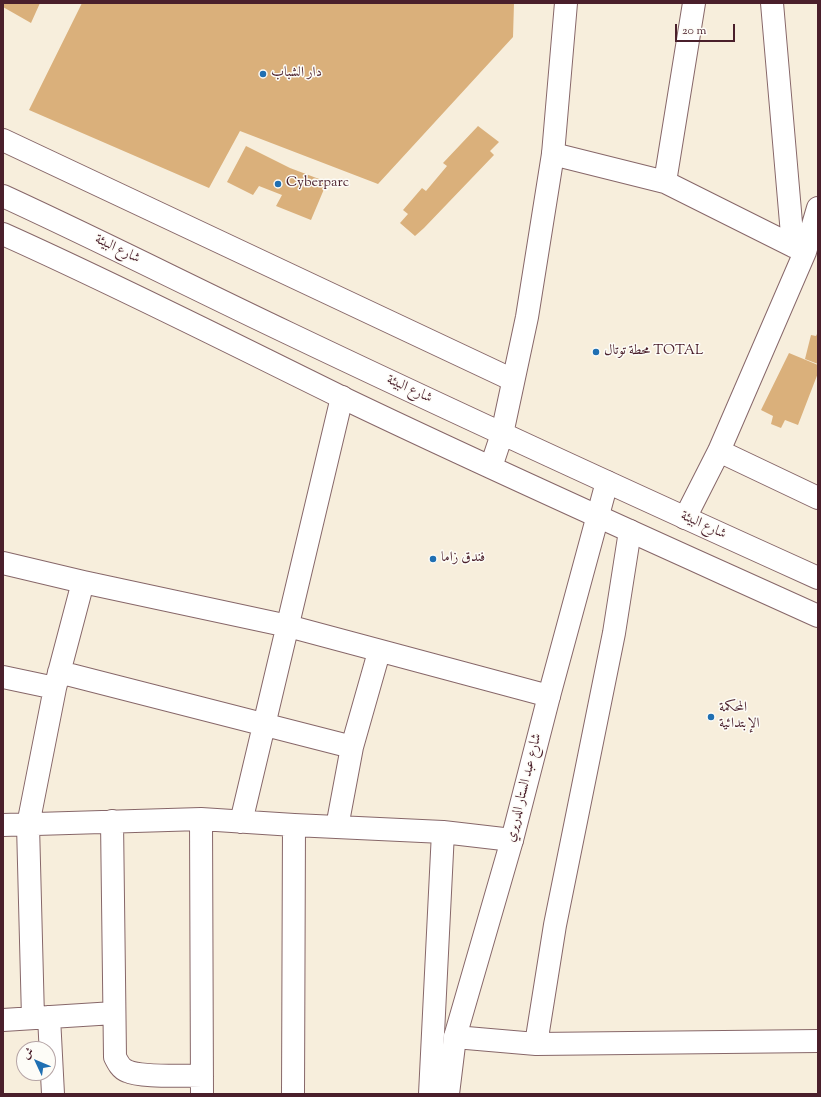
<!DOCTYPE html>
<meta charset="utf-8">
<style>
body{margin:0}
#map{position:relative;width:821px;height:1097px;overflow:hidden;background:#f7eedc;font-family:"Sorts Mill Goudy",Amiri,serif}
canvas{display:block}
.frame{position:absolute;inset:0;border:4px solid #4a1f2b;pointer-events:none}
.north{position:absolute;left:16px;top:1041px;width:40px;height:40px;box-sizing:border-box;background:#fdfcf7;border:1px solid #b5a4a5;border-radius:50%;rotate:314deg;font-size:11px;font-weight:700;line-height:16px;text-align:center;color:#4a1f2b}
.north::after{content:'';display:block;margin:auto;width:14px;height:18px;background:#1f6fb2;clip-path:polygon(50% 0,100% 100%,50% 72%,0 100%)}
.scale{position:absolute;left:675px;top:24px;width:60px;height:18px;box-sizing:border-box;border:2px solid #4a1f2b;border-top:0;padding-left:5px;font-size:12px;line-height:14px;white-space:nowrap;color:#4a1f2b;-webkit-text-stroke:3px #fdfcf7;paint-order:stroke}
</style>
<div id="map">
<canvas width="821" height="1097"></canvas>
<div class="frame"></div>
<div class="north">ش</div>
<div class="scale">20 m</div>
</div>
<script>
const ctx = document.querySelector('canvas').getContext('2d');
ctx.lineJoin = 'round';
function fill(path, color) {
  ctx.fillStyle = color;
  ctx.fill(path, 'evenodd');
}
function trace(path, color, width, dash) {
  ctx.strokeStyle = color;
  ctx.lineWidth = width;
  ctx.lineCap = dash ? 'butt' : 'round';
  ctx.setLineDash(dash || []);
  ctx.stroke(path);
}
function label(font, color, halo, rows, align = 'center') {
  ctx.font = font + ' "Sorts Mill Goudy",Amiri,serif';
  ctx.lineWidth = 3;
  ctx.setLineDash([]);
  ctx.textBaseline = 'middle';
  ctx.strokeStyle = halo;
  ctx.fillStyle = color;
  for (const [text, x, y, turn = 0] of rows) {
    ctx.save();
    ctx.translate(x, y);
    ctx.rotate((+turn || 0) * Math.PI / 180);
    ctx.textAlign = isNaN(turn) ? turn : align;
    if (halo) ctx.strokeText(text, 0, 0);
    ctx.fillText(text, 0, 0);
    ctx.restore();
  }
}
fill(new Path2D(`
 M3 3H40L31 23 3 7Z
 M82 3H514L513 37 378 184 240 131 209 188 29 110Z
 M478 126 499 142 490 151 494 155 424 228 415 236 400 223 408 214 403 210 422 188 426 191 447 166 443 163Z
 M246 146 290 168 327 182 311 220 276 206 282 195 259 186 253 195 227 182Z
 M818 332V364L805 359 811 335 816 336Z
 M789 353 818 365V373L798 425 785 420 781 428 771 424 773 416 761 410Z`), '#dab07b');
const minor = new Path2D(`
 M772 3 793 246
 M3 140 513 380
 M553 154 665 182 805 252
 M665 182 694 3
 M719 451 818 498
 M685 518 719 451 805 252 818 208
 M3 563 83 582 288 626 549 696
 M59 672 352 747
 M3 677 55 688
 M201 819 202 1094
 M112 821 115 1057C118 1063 121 1069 127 1071 142 1078 184 1075 202 1076
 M241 822 342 397
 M3 825 201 819 294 825 443 832 512 840
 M337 827 352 747 379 652
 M49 1017 53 1094
 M33 1018 28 825 55 688 83 582
 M3 1020 114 1013
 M455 1037 536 1044 818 1041
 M536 1044 555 925 614 633 630 531
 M293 1094 294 825
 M430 1094 443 832`);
const tertiary = new Path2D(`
 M448 1094 455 1037 512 840 549 696 607 482`);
const secondary = new Path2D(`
 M3 196C99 240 193 288 288 333 464 417 641 498 818 578
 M3 234C117 285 229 342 341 397 499 473 659 544 818 616
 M491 467 502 434 527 317 553 154 566 3`);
trace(minor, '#876769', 24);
trace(tertiary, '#876769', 24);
trace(secondary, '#876769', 24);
trace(minor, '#fff', 22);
trace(tertiary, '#fff', 22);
trace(secondary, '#fff', 22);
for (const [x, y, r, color] of [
 [263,74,4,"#1f6fb2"],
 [278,184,4,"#1f6fb2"],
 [596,352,4,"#1f6fb2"],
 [433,559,4,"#1f6fb2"],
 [711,717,4,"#1f6fb2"]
]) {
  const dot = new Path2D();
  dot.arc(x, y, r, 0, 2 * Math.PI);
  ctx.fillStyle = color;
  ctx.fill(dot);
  trace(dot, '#fdfcf7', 1.5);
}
label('14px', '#4a1f2b', '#fdfcf7', [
 ["دار الشباب",271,74],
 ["Cyberparc",286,184],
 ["محطة توتال TOTAL",604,352],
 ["فندق زاما",441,559],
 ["المحكمة",719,709],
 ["الإبتدائية",719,725]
], 'left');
label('14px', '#4a1f2b', '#fdfcf7', [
 ["شارع البيئة",117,250,26],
 ["شارع البيئة",409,390,25],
 ["شارع البيئة",703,526,25],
 ["شارع عبد الستار الدريري",525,788,-76]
]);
</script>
